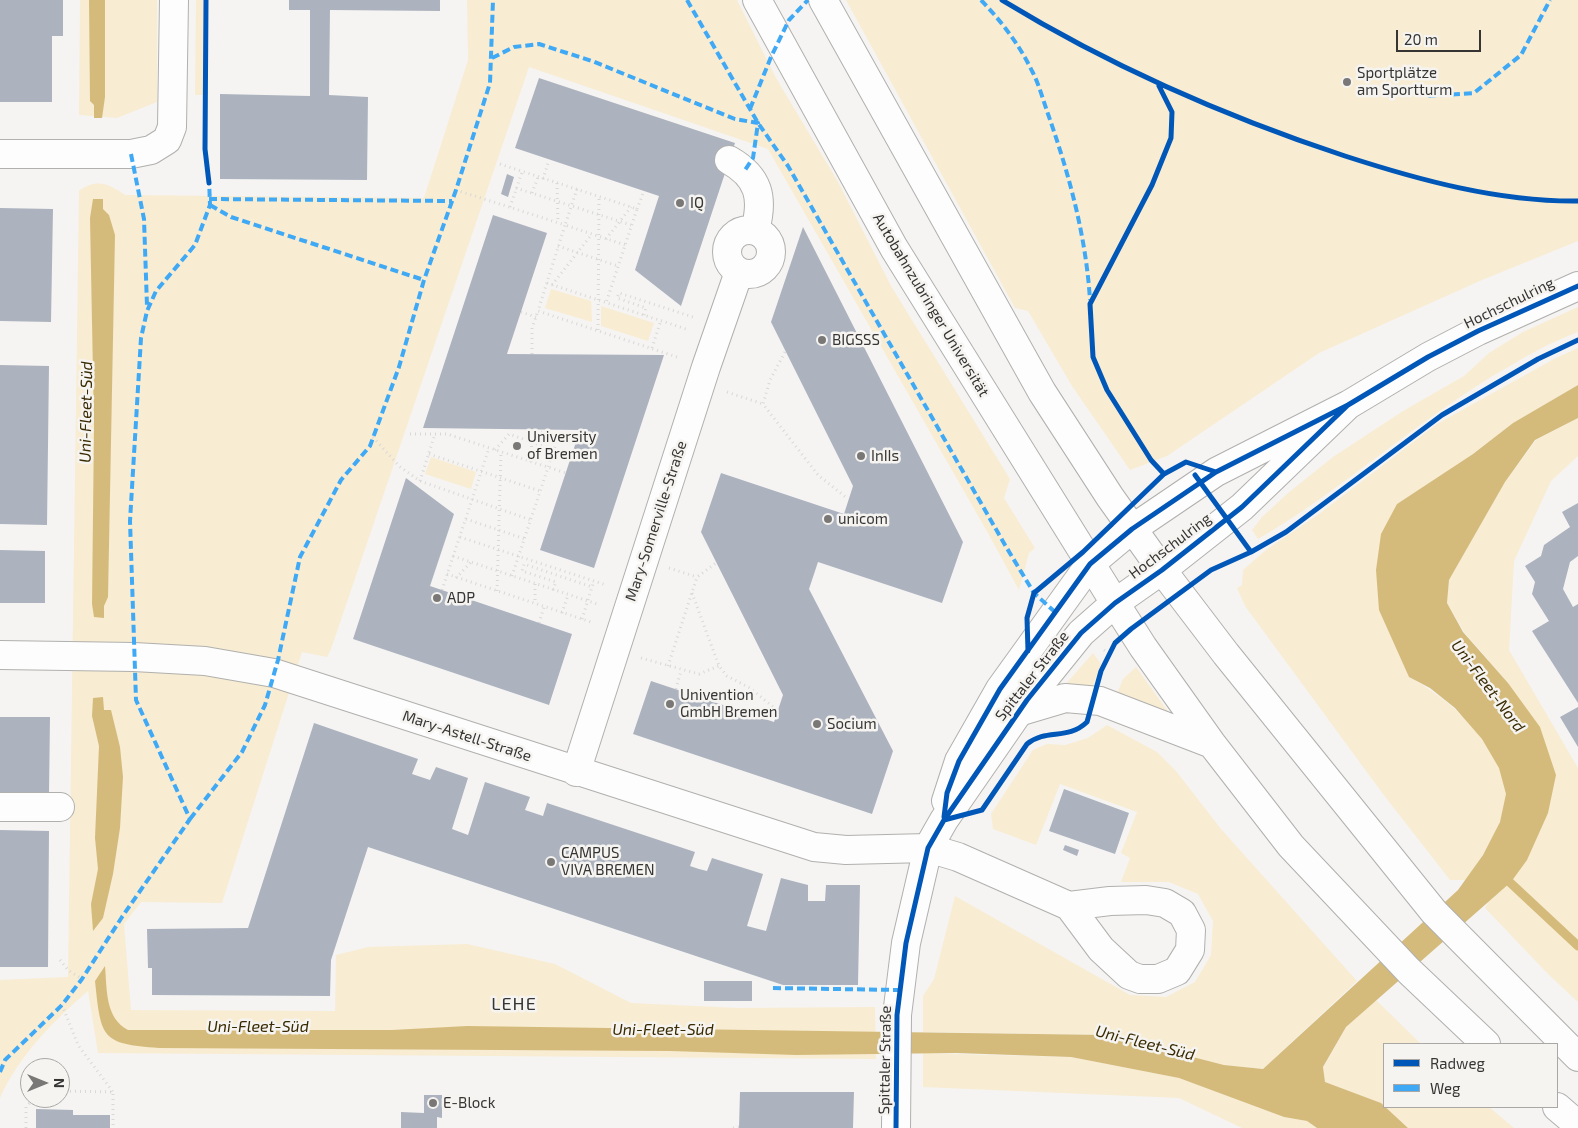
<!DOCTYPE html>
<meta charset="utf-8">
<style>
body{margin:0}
#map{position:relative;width:1578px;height:1128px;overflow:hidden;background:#f5f4f2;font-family:"Exo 2",sans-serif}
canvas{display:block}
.legend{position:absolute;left:1383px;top:1043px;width:175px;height:65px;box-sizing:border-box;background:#f6f4f1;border:1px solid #a9a8a5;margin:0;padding:6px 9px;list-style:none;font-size:15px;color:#363534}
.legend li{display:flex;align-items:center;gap:10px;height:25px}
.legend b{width:25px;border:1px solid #a9a8a5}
.north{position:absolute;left:20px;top:1058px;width:50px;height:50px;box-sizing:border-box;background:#f6f4f1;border:1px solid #a9a8a5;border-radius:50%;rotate:90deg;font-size:14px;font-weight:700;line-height:20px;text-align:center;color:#363534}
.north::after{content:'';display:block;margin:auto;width:18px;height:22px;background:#797876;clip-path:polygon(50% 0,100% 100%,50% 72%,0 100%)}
.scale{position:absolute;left:1396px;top:30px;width:85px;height:22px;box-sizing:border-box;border:2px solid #363534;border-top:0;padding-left:6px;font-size:15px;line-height:18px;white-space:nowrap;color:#363534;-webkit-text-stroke:4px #f6f4f1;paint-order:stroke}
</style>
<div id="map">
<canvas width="1578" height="1128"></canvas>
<ul class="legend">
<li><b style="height:6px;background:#0057b8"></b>Radweg</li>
<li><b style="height:6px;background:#3fa9f5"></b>Weg</li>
</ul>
<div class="north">N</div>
<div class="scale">20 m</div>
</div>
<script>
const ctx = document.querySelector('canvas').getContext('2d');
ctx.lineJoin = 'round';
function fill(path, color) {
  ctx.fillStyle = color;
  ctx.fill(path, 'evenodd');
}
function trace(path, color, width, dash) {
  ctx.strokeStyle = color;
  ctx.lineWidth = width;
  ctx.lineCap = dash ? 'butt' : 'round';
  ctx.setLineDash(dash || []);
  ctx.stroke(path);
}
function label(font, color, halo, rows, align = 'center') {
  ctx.font = font + ' "Exo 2",sans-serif';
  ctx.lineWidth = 5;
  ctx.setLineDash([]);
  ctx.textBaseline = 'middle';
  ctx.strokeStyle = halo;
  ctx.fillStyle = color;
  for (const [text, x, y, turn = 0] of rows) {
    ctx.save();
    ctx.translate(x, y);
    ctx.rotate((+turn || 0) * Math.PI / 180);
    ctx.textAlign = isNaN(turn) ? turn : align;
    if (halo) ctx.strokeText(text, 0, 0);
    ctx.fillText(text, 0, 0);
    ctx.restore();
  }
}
fill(new Path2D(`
 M80 0H157V102L117 118 79 115Z
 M196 0H203V95H195Z
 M467 0H737L776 78 838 182 891 286 1010 479 1004 498 1035 548 1029 553 1019 590 988 533 768 149 529 67 331 649 327 657 302 652 222 903 141 902 124 924 131 1010 335 1011 336 955 368 947 467 944 555 964 631 1003 738 1008 875 1007 876 1059 98 1053 88 991C54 1020 18 1057 0 1098V980L68 977 79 191C96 178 109 184 125 195L424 198 468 60Z
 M846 0H1578V241L1482 280 1319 353 1167 456 1130 470 1072 386 1028 311 1015 308Z
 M551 289 591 301 592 322 545 308Z
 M601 306 654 323 648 341 601 326Z
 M1578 307V332C1554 341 1531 353 1510 366 1421 416 1346 488 1258 539L1252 530 1262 517 1288 493 1333 457 1403 411 1464 376 1489 353 1523 332Z
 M1578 348V385L1513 423 1473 454 1397 504 1409 677C1448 698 1503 745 1506 793 1508 820 1481 857 1467 880H1450L1383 794 1245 606 1237 588 1242 585 1243 570 1266 550 1319 514 1437 424 1554 359Z
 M1578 418V456L1551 481 1514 561 1509 650 1578 768V1002L1548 974 1485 908 1489 901 1511 882 1508 683 1464 632 1447 603 1449 580 1505 482 1536 440Z
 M431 457 476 472 471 489 425 474Z
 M1093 653 1101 664 1091 691 1065 685Z
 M1136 667 1174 720 1116 696 1123 679Z
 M1107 725 1157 752 1176 771 1221 829 1357 981 1263 1069 1224 1065 1107 1035 923 1032V996L934 979 955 896 1130 995 1166 997 1195 982 1211 955 1213 921 1198 894 1169 882H1121L1130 858 1121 853 1137 812 1060 784 1036 845 993 829 991 814 1033 750 1047 744 1065 745 1088 738Z
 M1375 999 1421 1044H1384V1106L1381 1103 1325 1082 1323 1068 1346 1027Z
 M923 1053 1071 1057 1179 1078 1284 1117 1307 1121 1317 1128H1242L1179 1098 923 1087Z
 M1385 1107H1489L1514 1128H1408Z`), '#f8ecd2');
fill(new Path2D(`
 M89 0H105V97L102 118H94V105L90 101Z
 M93 199H103V209L109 215 115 235 108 597 104 606V618L94 617 92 604 94 426 90 218Z
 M1578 385V418L1535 440 1505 482 1449 580 1447 603 1463 632 1508 683 1540 727 1556 775 1548 813 1527 860 1511 882 1346 1027 1323 1067 1325 1082 1381 1103 1408 1128H1317L1307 1121 1284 1117 1179 1078 1071 1057 956 1053 796 1055 670 1051 159 1048C101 1044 101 1038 95 981L105 966C107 989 105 1018 128 1030H392L467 1026 1107 1035 1224 1065 1263 1069 1458 890 1483 855 1500 822 1506 794 1499 768 1482 739 1455 708 1430 688 1409 677 1379 610 1376 570 1381 534 1397 504 1473 454 1513 423Z
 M103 697 104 710H111L120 747 123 777 120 828 113 874 103 918 93 931 91 904 98 869 95 838 99 746 92 716 93 698Z`), '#d5bb7b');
trace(new Path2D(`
 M1502 875 1578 946`), '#d5bb7b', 9);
fill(new Path2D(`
 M0 0H63V36H52V102H0Z
 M289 0H440V11L330 10 329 95 368 97 367 180 220 179V94L310 96V10H289Z
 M539 78 735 143 681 306 635 270 659 196 515 148Z
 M507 174 514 177 508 197 501 194Z
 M0 208 53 209 51 322 0 321Z
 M493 215 547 233 507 354 664 355 594 568 540 550 580 430 423 428Z
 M803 227 963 542 942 603 818 562 809 589 893 751 872 814 633 734 651 681 774 722 783 695 701 532 721 473 844 514 853 486 771 322Z
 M0 365 49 366 47 525 0 524Z
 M406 478 454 514 430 586 572 634 549 705 353 639Z
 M1578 503V556L1570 562 1563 589 1573 607 1578 604V703L1532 631 1549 621 1532 594 1535 582 1525 566 1541 556 1544 545 1570 527 1562 512Z
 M0 550 45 551V603H0Z
 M1578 707V747L1560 717Z
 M0 717H50L49 793 0 792Z
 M314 723 418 759 412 774 430 780 436 767 468 778 452 829 468 835 485 782 530 797 525 810 543 816 547 803 695 852 690 866 699 869 707 871 712 858 763 874 747 926 766 931 781 878 808 885V901H825L826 885H860L858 985H783L368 847 331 960 330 996 152 995V968H148L147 929 248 928Z
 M1064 789 1129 813 1115 854 1049 831Z
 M0 830 49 831 48 967H0Z
 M1065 845 1079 850 1077 856 1063 850Z
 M704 981H752V1001H704Z
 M740 1092H854L853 1128H739Z
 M424 1095H442V1118L437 1117V1128H401V1112L424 1113Z
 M36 1109 73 1110V1115H110V1128H36Z`), '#acb3bf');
const minor = new Path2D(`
 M0 154H131L151 150 167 140 172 127 174 0
 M729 160C759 177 764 198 755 230
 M727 252a22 22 0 1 1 44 0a22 22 0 1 1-44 0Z
 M0 655 134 657 205 661 274 673 814 847 846 850 928 848 958 857 1069 906 1110 901 1146 900 1165 903 1182 913 1191 930 1190 950 1177 971 1158 979H1140L1129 975 1101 949 1069 906
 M576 772 706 367 739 272
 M946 801 959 761 1000 689 1090 564 1132 529 1216 472 1348 405 1428 357 1478 331 1578 286
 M0 807H60
 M896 1128 897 1015 906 943 928 848 944 820 1027 700 1081 633 1115 603 1162 570 1242 507 1348 405`);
const major = new Path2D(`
 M757 0 894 248 1115 603
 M823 0 1042 392 1110 497 1162 570`);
const highway = new Path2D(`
 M1162 570 1226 654 1434 912 1578 1057
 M1115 603 1143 647 1212 744 1291 846 1409 971 1486 1044
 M1018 712 1065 698 1100 701 1212 744
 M1557 1107 1578 1125`);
trace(minor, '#b0b0ae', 30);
trace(major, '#b0b0ae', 30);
trace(highway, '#b0b0ae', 30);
trace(new Path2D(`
 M500 164 637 209 606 303
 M543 179 549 160
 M557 183 558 223
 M516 188 631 225
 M577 189 565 225 625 245
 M456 190 565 225 538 311 680 358
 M532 193 538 177
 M510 207 522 172
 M637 209 644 191
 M606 239 631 207
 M558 246 618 266
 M547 283 689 330
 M552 285 592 234
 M521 312 536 317
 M644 315 646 308 617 298 619 293 693 317
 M598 330 599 197
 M652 348 661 320
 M785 352 770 380 763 404 818 475 848 499
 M532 354V328L538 311
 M727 392 763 404
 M410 434H447L566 473
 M373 437 399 466 420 481 531 520
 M495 450 509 434 554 450
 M429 454 540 491
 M531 462 532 431 546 433 574 442
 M420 481 435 434
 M466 519 525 539
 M460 537 606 585
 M453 556 600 605
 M669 568 697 577
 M447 574 594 623
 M512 576 558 437
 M456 578 471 562
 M535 584V604
 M442 590 489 448
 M553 590 556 582 522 571 524 564 592 587
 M497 591 501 452
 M692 593 719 666 727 676 750 688 777 710
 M562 613 568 595
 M582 619 594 581
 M539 623 544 607
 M1104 650 1110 654
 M641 658 699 674 719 666
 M668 666 697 577 716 563
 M676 689 681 670
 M60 960 68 970 82 979
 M62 1005 78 1045 113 1092
 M60 1091 113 1092V1128
 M26 1128V1107L34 1098
 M733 1128 739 1127`), '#d8d8d7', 3, [1, 4]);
trace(minor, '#fefdfd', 28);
trace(major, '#fefdfd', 28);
trace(highway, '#fefdfd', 28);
trace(new Path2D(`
 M687 0 758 123 788 166 1005 545 1034 593 1056 613
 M981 0C1001 21 1019 44 1032 71 1039 84 1043 100 1048 114 1069 174 1086 236 1090 300
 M492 58 514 47 539 44 592 61 735 119 758 123 753 158 745 170
 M1428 96 1474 93 1521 55 1550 0
 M750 109 771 57 789 20 808 0
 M131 154 144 219 147 306
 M209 199 452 201
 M210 205 231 217 424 280
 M190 819 242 752 265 705 278 660 300 557 341 480 370 446 399 367 424 280 456 190 490 83 493 0
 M773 988 900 990
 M0 1072 5 1060 62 1005 82 979 122 917 190 819 136 700 130 521 141 338 147 311 156 291 195 245 210 205 209 179`), '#3fa9f5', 4, [8, 4]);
trace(new Path2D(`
 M206 0 205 149 209 183
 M1002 0C1110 66 1224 116 1345 156 1419 180 1499 202 1578 201
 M1159 86 1172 112 1171 138 1152 185 1090 304 1093 357 1107 390 1151 460 1164 474
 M1195 475 1251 552
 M1028 651 1027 618 1034 593 1083 552 1164 474 1186 462 1216 472
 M944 817 947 793 959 761 1000 689 1090 564 1132 529 1216 472 1348 405 1428 357 1478 331 1578 286
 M944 820 982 810 1027 744C1047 728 1067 741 1087 722L1101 671 1115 643 1131 629 1211 570 1251 552 1286 532 1442 415 1538 359 1578 340
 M896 1128 897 1015 906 943 928 848 944 820 1027 700 1081 633 1115 603 1162 570 1242 507 1348 405`), '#0057b8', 5);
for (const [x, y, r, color] of [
 [1347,82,5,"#797876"],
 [680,203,5,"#797876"],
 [822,340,5,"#797876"],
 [517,446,5,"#797876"],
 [861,456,5,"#797876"],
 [828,519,5,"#797876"],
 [437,598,5,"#797876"],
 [670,704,5,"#797876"],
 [817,724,5,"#797876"],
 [551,862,5,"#797876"],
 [433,1103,5,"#797876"]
]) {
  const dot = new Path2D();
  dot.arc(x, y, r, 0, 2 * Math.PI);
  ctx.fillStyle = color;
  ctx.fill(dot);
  trace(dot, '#f6f4f1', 2);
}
label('15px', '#363534', '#f6f4f1', [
 ["Sportplätze",1357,73],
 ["am Sportturm",1357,90],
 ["IQ",690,203],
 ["BIGSSS",832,340],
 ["University",527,437],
 ["of Bremen",527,454],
 ["InIIs",871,456],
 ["unicom",838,519],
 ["ADP",447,598],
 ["Univention",680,695],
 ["GmbH Bremen",680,712],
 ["Socium",827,724],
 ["CAMPUS",561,853],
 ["VIVA BREMEN",561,870],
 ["E-Block",443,1103]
], 'left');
label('15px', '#363534', '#f6f4f1', [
 ["Hochschulring",1509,303,-26],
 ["Autobahnzubringer Universität",931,305,59],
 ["Mary-Somerville-Straße",656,521,-72],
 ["Hochschulring",1170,546,-37],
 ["Spittaler Straße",1032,676,-52],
 ["Mary-Astell-Straße",467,736,18],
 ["Spittaler Straße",885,1060,-89]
]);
label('italic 16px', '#392a01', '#f6f4f1', [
 ["Uni-Fleet-Süd",86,412,-89],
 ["Uni-Fleet-Nord",1488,686,53],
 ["Uni-Fleet-Süd",258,1027],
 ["Uni-Fleet-Süd",663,1030],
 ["Uni-Fleet-Süd",1145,1043,14]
]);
ctx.letterSpacing = '1px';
label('18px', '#363534', '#f6f4f1', [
 ["LEHE",514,1004]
]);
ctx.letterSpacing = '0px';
</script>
